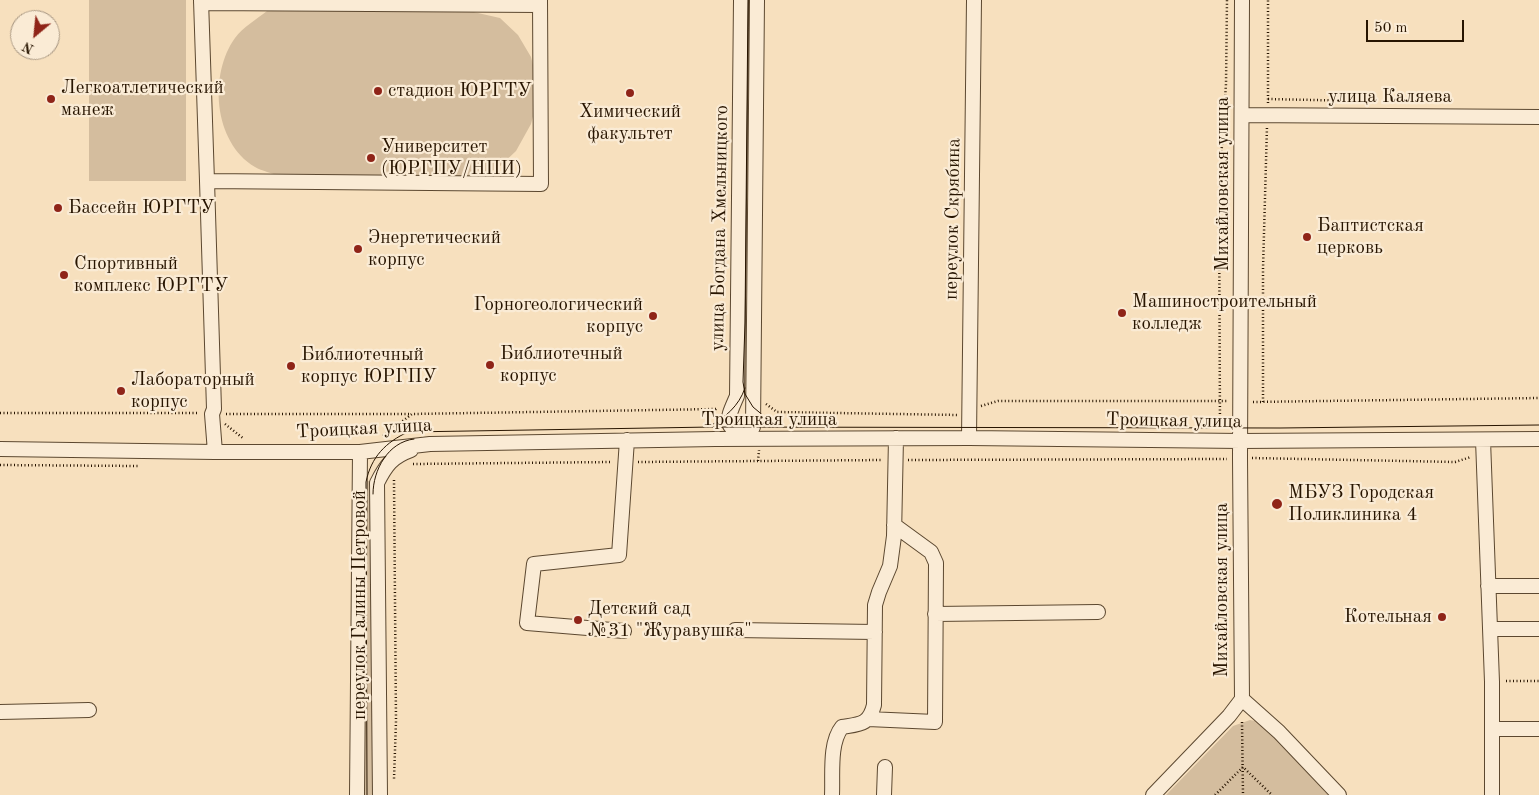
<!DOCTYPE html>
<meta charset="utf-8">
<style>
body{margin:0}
#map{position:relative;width:1539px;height:795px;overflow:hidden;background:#f7e0be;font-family:"Old Standard TT",serif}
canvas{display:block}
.north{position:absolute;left:10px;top:10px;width:50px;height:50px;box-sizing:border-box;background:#faebd5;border:1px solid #a69580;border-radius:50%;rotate:208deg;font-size:14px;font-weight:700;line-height:20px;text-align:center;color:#281501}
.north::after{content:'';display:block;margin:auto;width:18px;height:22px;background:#8f2418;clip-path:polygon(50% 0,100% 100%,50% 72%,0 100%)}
.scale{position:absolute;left:1366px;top:20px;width:98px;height:22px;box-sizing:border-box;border:2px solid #281501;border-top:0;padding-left:6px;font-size:15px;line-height:18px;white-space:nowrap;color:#281501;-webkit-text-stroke:4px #faebd5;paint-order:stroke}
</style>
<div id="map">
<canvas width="1539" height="795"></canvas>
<div class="north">N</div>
<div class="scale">50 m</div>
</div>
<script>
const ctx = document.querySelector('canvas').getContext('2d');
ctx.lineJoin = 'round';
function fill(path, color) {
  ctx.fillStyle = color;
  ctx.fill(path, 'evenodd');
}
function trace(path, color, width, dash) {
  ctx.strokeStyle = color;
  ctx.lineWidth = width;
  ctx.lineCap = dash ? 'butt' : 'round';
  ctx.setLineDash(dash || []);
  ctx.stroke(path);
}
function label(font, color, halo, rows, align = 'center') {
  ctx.font = font + ' "Old Standard TT",serif';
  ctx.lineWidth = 4.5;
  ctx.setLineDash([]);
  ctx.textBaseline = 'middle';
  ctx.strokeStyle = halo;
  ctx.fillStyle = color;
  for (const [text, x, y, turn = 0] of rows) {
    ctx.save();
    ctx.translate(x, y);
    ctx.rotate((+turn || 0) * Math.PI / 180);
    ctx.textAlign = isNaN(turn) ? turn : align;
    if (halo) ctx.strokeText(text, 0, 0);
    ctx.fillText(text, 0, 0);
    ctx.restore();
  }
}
fill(new Path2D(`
 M89 0H186V181H89Z
 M267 11H469L500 18 518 35 531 57 537 81V101L531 124 516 151 497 169 473 176H280C272 173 262 171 255 167 213 142 209 74 235 38 243 27 257 19 267 11Z
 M363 481H375L376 795H362Z
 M1250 720 1260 722 1328 795H1166L1233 726Z`), '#d4bd9e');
const minor = new Path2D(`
 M201 0 207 181 541 184 540 0
 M741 0 737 396C727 419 721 428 749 437
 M201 3 540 5
 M1242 115 1539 117
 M207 181 214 409 212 414 215 452
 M738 438 747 436 753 427 757 0
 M969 438 974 0
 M1483 440 1492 682V795
 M0 449 215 452H360L430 444 715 439 969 438 1241 441 1539 439
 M1488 586H1539
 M935 614 1098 612
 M1490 629H1539
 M735 630 875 632
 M624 631 527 623 534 564 619 555 627 440
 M1242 699 1240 458 1242 0
 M1242 699 1279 732 1339 795
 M0 712 89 710
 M868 719 935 722 936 563 931 552 894 525
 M1492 729H1539
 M357 795 360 452
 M380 795 377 483C386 465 392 457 411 450
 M832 795C833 775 829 743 842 727 860 724 869 725 874 705L875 605 879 592 890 566 894 536 896 438
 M884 795 885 767
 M1153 795 1229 716 1242 699`);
trace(minor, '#5c4830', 16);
trace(new Path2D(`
 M1268 99 1360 101
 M1268 103V0
 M1253 402 1539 398
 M1263 402V269L1267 126
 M766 404 777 412 958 415
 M981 406 998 401H1228
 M0 413H198
 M226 414H411
 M225 424 244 439
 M1220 428 1219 190 1226 84 1227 0
 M383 436 412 414 716 409 717 408
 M1252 458 1455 462 1471 457
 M908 460 1227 459
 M758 461 759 450
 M638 462 882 460
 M413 464 612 462
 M0 465 139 466
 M394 480 396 721 394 779
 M1506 681H1539
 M1242 722 1243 795
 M1215 795 1243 767 1272 795`), '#281501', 2.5, [1, 2.5]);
trace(minor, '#faebd5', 14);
trace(new Path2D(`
 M748 0 745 323 743 382 745 394 753 407 771 422 780 426
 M708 427C725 418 739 406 745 388
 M373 494C373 470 388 442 414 439
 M367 795 366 482C371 457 386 442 408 432L712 427 1280 428 1539 425`), '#281501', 1);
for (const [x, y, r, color] of [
 [378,91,5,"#8f2418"],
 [630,93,5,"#8f2418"],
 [51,99,5,"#8f2418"],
 [371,158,5,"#8f2418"],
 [58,208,5,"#8f2418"],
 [1307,237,5,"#8f2418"],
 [358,249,5,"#8f2418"],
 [64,275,5,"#8f2418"],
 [1122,313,5,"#8f2418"],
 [653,316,5,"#8f2418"],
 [490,365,5,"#8f2418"],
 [291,366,5,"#8f2418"],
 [121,391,5,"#8f2418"],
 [1277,504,6,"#8f2418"],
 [1442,617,5,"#8f2418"],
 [578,620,5,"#8f2418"]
]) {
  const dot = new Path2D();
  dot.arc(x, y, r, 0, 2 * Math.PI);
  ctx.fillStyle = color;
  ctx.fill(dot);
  trace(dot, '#faebd5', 2);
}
label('19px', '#281501', '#faebd5', [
 ["Легкоатлетический",61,88],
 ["манеж",61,110],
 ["стадион ЮРГТУ",388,91],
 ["Химический",630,112,"center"],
 ["факультет",630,134,"center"],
 ["Университет",381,147],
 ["(ЮРГПУ/НПИ)",381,169],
 ["Бассейн ЮРГТУ",68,208],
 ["Баптистская",1317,226],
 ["церковь",1317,248],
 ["Энергетический",368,238],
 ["корпус",368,260],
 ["Спортивный",74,264],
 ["комплекс ЮРГТУ",74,286],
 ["Машиностроительный",1132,302],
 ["колледж",1132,324],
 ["Горногеологический",643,305,"right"],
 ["корпус",643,327,"right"],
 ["Библиотечный",500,354],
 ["корпус",500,376],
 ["Библиотечный",301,355],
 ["корпус ЮРГПУ",301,377],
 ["Лабораторный",131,380],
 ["корпус",131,402],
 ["МБУЗ Городская",1288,493],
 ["Поликлиника 4",1288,515],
 ["Детский сад",588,609],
 ["№31 \"Журавушка\"",588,631],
 ["Котельная",1432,617,"right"]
], 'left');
label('19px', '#281501', '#faebd5', [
 ["улица Каляева",1390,97],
 ["Михайловская улица",1223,184,-90],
 ["переулок Скрябина",953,219,-89],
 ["улица Богдана Хмельницкого",720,228,-89],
 ["Троицкая улица",769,420],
 ["Троицкая улица",1174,421,1],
 ["Троицкая улица",364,429,-3],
 ["Михайловская улица",1222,590,-90],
 ["переулок Галины Петровой",360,605,-90]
]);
</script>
